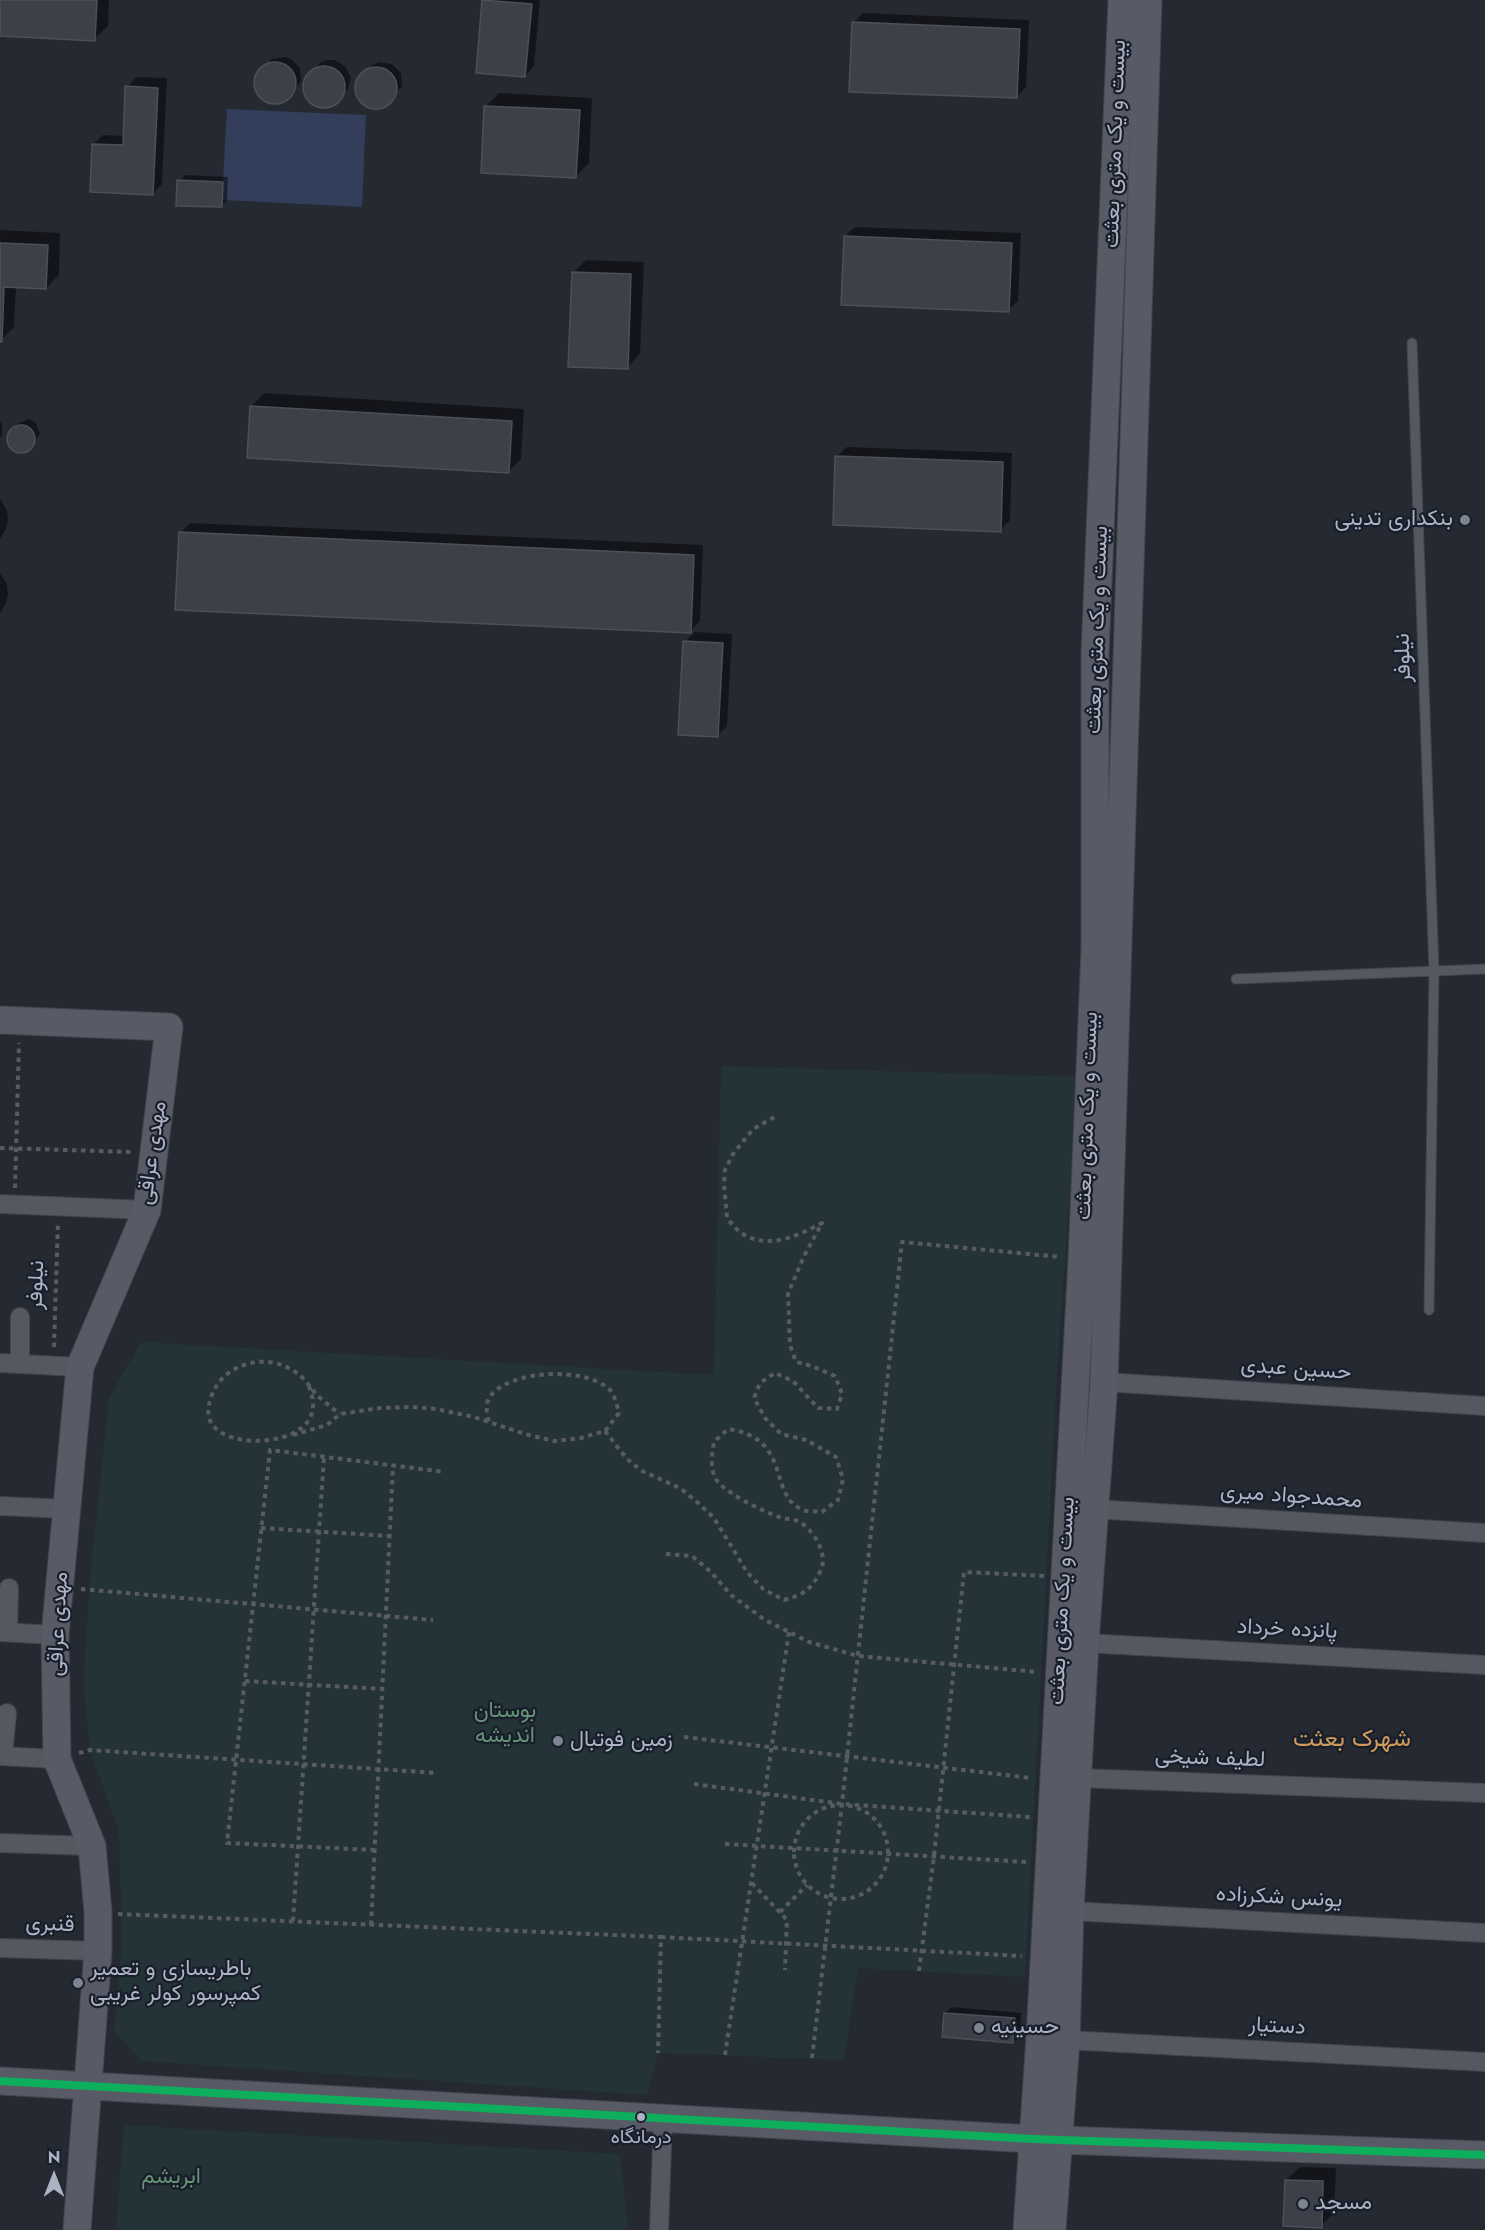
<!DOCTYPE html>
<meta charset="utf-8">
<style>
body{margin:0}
#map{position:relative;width:1485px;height:2230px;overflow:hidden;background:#252931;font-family:Jost,sans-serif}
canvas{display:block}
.north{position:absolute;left:24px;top:2146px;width:60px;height:60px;-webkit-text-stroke:4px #191e2b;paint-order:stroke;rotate:0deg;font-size:16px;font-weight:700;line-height:24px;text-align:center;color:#adb3c4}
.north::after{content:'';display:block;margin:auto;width:21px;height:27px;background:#adb3c4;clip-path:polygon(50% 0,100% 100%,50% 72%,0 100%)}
</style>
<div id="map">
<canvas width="1485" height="2230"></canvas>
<div class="north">N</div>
</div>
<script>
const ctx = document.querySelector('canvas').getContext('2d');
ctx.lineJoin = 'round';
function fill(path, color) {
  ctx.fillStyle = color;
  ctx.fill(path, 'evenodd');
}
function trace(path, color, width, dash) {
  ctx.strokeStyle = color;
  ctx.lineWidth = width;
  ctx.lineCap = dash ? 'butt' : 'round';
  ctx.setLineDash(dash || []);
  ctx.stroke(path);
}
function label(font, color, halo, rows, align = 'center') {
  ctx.font = font + ' Jost,Vazirmatn,sans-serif';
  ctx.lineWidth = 4.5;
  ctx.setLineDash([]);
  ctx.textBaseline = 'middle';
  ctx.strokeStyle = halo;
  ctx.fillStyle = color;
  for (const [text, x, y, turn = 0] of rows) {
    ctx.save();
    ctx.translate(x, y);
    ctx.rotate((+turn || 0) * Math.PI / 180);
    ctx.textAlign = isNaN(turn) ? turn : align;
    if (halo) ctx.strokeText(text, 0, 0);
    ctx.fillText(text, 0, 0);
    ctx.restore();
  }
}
fill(new Path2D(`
 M721 1066 1078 1077 1057 1375 1025 1977 858 1968 844 2060 658 2053 647 2095 141 2061 114 2031 122 1940 119 1832 90 1750 83 1681 91 1568 109 1398 141 1342 714 1375Z
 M124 2125 620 2154 628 2230H116Z`), '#233337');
fill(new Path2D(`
 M227 109 366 115 362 207 222 200Z`), '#323e5a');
fill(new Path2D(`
 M0 0H109L108 26 94 39 0 34Z
 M484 0H540L534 66 525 76Z
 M863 13 1029 20 1026 87 1017 97 853 23Z
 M285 57 291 59 300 68 301 81 287 99 281 102H268L262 99 255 88 256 76 272 59Z
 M327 60H334L345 66 351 78 347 90 330 105 324 106 312 102 305 92 306 79 321 62Z
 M379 62 392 64 401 73 402 86 388 104 383 107H370L364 104 357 93 358 80 374 64Z
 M136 77 167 78 162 184 153 193 93 144 103 135 125 136 127 87Z
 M499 93 592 98 589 163 576 176 486 106Z
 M185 175 228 177 227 200 221 206 179 181Z
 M855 227 1021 233 1018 301 1008 310 845 236Z
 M0 230 60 233 59 275 46 288 16 286 14 327 1 340Z
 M586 260 644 262 640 354 627 367 573 273Z
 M264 393 524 409 521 459 508 472 251 407Z
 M29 419 36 423 40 434 29 448 18 451 11 447 8 439 11 431 17 424Z
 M0 422 2 424V436L0 438Z
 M847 447 1012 453 1010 520 1000 530 837 456Z
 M0 499 7 510 8 520 6 529 0 539Z
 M190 523 703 545 700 621 690 631 180 533Z
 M0 573 7 584 8 594 6 604 0 613Z
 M695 632 732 634 727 726 717 736 685 641Z
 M952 2007 1021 2013 1019 2036 1013 2042 945 2013Z
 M1300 2167 1336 2168 1334 2213 1321 2226 1286 2180Z`), '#0007');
const building = new Path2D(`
 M0 0H97L95 41 0 36Z
 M482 0 532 4 525 77 476 73Z
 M852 22 1020 29 1017 98 849 92Z
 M254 83a21 21 0 1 1 42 0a21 21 0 1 1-42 0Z
 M303 87a21 21 0 1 1 42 0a21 21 0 1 1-42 0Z
 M355 88a21 21 0 1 1 42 0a21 21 0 1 1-42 0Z
 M125 86 158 88 153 195 90 192 92 144 123 145Z
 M484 106 580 110 576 178 481 173Z
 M177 180 223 182 222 207 176 206Z
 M844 236 1012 243 1009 312 841 305Z
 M0 243 48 245 46 289 4 287 2 342H0Z
 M572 272 631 274 628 369 568 367Z
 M250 406 512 421 509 473 247 458Z
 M7 439a14 14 0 1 1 28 0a14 14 0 1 1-28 0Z
 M835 456 1003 462 1001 532 833 525Z
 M179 532 694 555 691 633 175 610Z
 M683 641 723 643 718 737 678 735Z
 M944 2013 1015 2018 1013 2043 942 2037Z
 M1285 2180 1323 2181 1322 2228 1283 2226Z`);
fill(building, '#3d4048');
trace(building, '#4c505a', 1.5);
const lane = new Path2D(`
 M1412 343 1434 971 1429 1310
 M1236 979 1485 969`);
const street = new Path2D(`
 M0 1204 147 1210
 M20 1317V1364
 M0 1363 80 1367
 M1104 1382 1485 1406
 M0 1506 67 1509
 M1094 1509 1485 1533
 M0 1632 55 1635
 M8 1632 9 1588
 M1085 1643 1485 1665
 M0 1756 57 1759
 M3 1756 7 1713
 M1078 1778 1485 1793
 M0 1843 92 1846
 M1070 1911 1485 1933
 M0 1948 98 1951
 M1066 2040 1485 2062
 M659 2230 663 2118`);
const secondary = new Path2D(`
 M0 1020 169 1027 147 1210 80 1367 55 1635 57 1759 92 1846 98 1912V1951L77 2230
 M0 2081 1032 2139 1485 2155
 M1027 2230 1040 2037 1082 1260 1095 949V654L1122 0
 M1052 2230 1066 2040 1070 1911 1085 1643 1104 1382 1148 0`);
trace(lane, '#42454c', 11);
trace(street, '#42454c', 20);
trace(secondary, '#42454c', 29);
trace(new Path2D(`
 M0 1148 132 1152
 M15 1188 19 1043
 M54 1347 58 1222
 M309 1386C311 1392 313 1398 313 1404 315 1449 216 1452 209 1417 206 1403 215 1384 225 1376 246 1358 274 1357 297 1373 306 1379 311 1390 319 1397 326 1403 333 1409 340 1414
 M605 1431 627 1459 642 1471 680 1488 697 1502 714 1518 747 1572 763 1589 784 1600C805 1594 811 1590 821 1570 828 1554 814 1531 800 1522 795 1519 788 1519 782 1518 764 1512 731 1496 718 1482 709 1471 712 1454 714 1442L728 1429C793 1438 767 1496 803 1510 808 1512 816 1511 822 1512L838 1500 843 1479 836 1457 806 1440 781 1434 765 1418 754 1398 760 1383 775 1373 793 1381 818 1408 837 1409 842 1394 835 1376 812 1366 796 1362 790 1345 788 1294 804 1256 822 1223C798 1236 766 1251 740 1232 735 1228 731 1223 727 1218L724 1184 725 1170 733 1154 753 1129 778 1115
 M293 1435 327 1425 340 1414 380 1408 412 1407 436 1409 474 1417 525 1434 554 1441 581 1438 605 1431 619 1413C617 1406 615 1396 611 1391 589 1366 507 1369 489 1398 485 1405 487 1414 489 1422
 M261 1528 390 1536
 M666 1554 692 1556 711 1572 731 1595 765 1620 809 1642 858 1656 1038 1672
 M81 1589 433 1620
 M245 1681 382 1689
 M684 1737 1031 1778
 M79 1753 90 1750 437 1773
 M694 1784 842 1804 1030 1817
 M794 1852a47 47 0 1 1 94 0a47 47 0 1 1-94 0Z
 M725 1844 1027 1862
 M375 1850 227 1843 270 1450 445 1472
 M752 1883 787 1920 785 1970
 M780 1912 807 1885
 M118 1914 661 1937 658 2053
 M293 1921 324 1457
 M371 1925 393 1465
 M661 1937 1022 1956
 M919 1971 934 1856 964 1572 1044 1576
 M725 2055 789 1632
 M812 2058 842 1804 902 1242 1061 1257`), '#585b63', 4, [4.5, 4.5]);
trace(lane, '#545860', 9);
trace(street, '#545860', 18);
trace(secondary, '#585b65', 27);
trace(new Path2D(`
 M0 2081 1032 2139 1485 2155`), '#0daf5c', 8);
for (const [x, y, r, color] of [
 [1465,520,6,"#7d8391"],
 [558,1741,6,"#7d8391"],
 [78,1983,6,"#7d8391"],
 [979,2028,6,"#7d8391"],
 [641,2117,5,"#adb3c4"],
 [1303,2204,6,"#7d8391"]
]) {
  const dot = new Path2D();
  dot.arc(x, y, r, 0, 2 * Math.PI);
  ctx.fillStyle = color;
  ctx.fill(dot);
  trace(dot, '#191e2b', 2);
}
label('20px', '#adb3c4', '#191e2b', [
 ["درمانگاه",641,2138]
]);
label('22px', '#adb3c4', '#191e2b', [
 ["بیست و یک متری بعثت",1116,144,-88],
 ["بیست و یک متری بعثت",1098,630,-88],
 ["نیلوفر",1404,658,-92],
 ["بیست و یک متری بعثت",1088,1116,-88],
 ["مهدی عراقی",153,1153,-82],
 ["نیلوفر",37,1285,-88],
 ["حسین عبدی",1296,1370,4],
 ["محمدجواد میری",1291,1497,4],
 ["بیست و یک متری بعثت",1063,1601,-87],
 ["مهدی عراقی",59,1624,-87],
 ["پانزده خرداد",1287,1630,3],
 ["لطیف شیخی",1210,1759,2],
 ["یونس شکرزاده",1279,1898,3],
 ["قنبری",50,1925,2],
 ["دستیار",1277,2027,3]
]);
label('22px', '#adb3c4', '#191e2b', [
 ["بنکداری تدینی",1453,520,"right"],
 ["زمین فوتبال",570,1741],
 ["باطریسازی و تعمیر",90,1970],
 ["کمپرسور کولر غریبی",90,1995],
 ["حسینیه",991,2028],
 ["مسجد",1315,2204]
], 'left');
label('22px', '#669476', '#191e2b', [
 ["بوستان",505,1712],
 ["اندیشه",505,1737],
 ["ابریشم",171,2178]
]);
label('24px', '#d19c5b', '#191e2b', [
 ["شهرک بعثت",1352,1740]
]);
</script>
